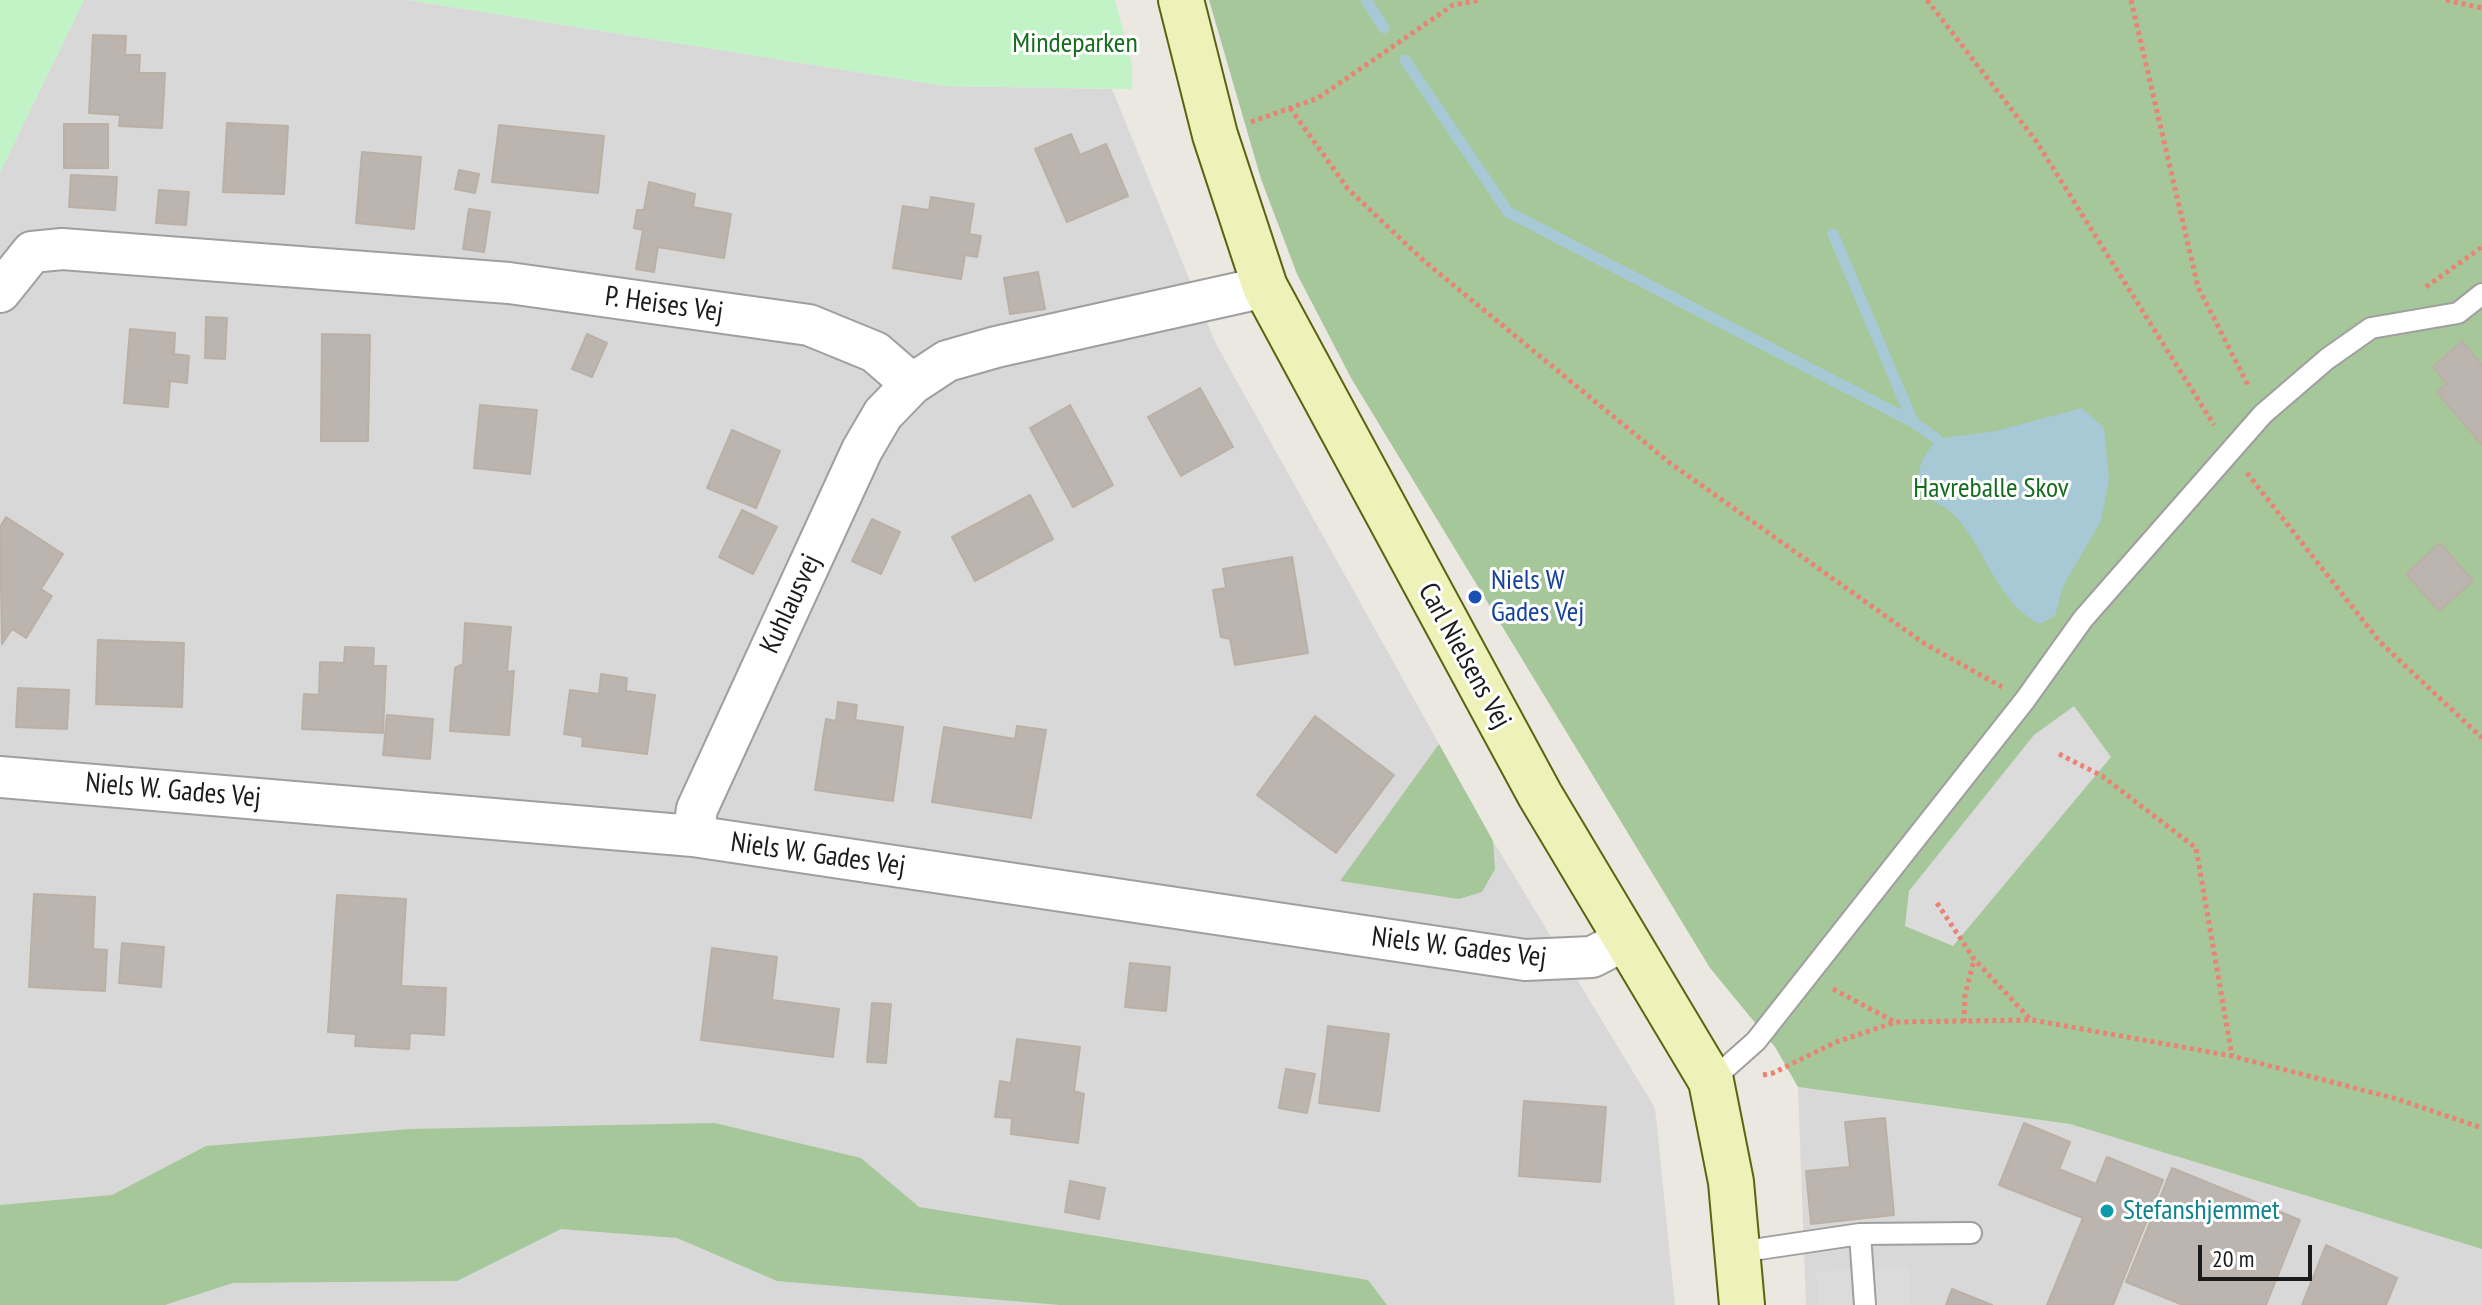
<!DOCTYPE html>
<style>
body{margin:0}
#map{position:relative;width:2482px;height:1305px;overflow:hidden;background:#ebe8e1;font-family:"PT Sans Narrow",sans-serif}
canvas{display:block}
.scale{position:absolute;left:2198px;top:1245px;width:114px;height:36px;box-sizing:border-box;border:4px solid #1b1b1b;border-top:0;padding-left:10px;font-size:24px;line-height:28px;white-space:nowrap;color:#1b1b1b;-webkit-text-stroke:6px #fff;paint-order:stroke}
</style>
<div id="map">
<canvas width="2482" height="1305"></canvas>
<div class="scale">20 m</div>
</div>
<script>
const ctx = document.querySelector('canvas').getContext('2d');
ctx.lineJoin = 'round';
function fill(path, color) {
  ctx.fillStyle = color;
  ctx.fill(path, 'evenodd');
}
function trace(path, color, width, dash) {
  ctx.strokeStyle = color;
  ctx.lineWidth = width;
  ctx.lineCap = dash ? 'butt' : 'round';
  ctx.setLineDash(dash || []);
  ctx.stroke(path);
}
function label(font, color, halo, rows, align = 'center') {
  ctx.font = font + ' "PT Sans Narrow",sans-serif';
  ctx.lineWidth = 6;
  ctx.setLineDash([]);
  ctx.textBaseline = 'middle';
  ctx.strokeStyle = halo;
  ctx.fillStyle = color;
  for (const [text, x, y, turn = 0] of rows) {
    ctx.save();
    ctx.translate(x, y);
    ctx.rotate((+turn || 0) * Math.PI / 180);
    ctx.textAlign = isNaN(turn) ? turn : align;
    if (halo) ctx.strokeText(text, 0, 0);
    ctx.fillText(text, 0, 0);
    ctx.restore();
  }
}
fill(new Path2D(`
 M84 0H408L945 86 1112 89 1215 342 1493 841 1655 1108 1675 1305H0V172Z
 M1798 1087 2070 1124 2482 1249V1305H1806Z`), '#d9d8d8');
fill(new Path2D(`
 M1209 0H2482V1249L2070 1124 1798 1087 1775 1047 1710 968 1351 378 1297 274 1261 179Z
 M1439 744 1493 841 1495 869 1482 892 1459 899 1340 881Z
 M715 1123 861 1158 919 1207 1368 1280 1387 1305H1060L777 1281 677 1238 561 1229 457 1281 233 1283 165 1305H0V1205L112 1195 206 1146 410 1129Z`), '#a6c79a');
fill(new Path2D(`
 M0 0H84L0 172Z
 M408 0H1115L1132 64V89L945 86Z`), '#c1f3c6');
fill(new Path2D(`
 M2074 706 2111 757 1953 946 1905 926 1909 891 2034 735Z
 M1909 1267 1911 1305H1819L1816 1272Z`), '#dbdbdb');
fill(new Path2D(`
 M2082 408 2104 428 2109 480 2101 521 2063 586 2055 616 2039 624C1994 600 1985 544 1951 512 1940 502 1925 502 1920 484 1915 467 1927 452 1937 439L1996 431Z`), '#a6c9d5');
trace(new Path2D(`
 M1366 0 1384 28
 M1405 60 1508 212 1913 422 1937 439
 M1833 234 1913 422`), '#a6c9d5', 11);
const building = new Path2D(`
 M93 35 126 36 125 55H140L139 73H165L162 128 119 126 120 115 89 113Z
 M227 123 288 126 284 194 223 192Z
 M64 124H108V168H64Z
 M499 125 604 136 598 193 492 182Z
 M1071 134 1080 155 1106 144 1128 196 1067 222 1035 149Z
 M362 152 421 157 414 229 356 223Z
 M459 170 479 174 475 193 455 189Z
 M71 175 117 177 115 210 69 207Z
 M649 182 695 194 693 207 731 214 724 258 658 247 654 272 636 269 643 230 634 228 637 210H644Z
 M159 190 189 192 186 225 156 223Z
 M931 197 974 204 969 234 981 236 977 257 965 255 961 279 893 268 903 206 929 210Z
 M469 209 490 212 484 252 463 249Z
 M1038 272 1045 309 1010 314 1004 278Z
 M206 317 227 318 225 359 205 358Z
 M130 329 175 333 174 354 189 356 187 383 170 381 168 407 124 403Z
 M322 334 370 335 368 441H321Z
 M587 334 607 343 592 377 572 369Z
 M2462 341 2482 365V445L2437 392 2447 384 2433 367Z
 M1200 388 1233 447 1181 476 1148 417Z
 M480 405 537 410 530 474 474 468Z
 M1070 405 1113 485 1073 507 1030 428Z
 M732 430 780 451 756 508 707 488Z
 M1030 495 1053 539 975 581 952 537Z
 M742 510 777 527 753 574 719 557Z
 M6 517 63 554 41 589 52 596 26 638 12 629 2 644 0 527Z
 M872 519 900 532 881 574 852 561Z
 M2440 543 2473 581 2439 611 2406 574Z
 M1292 557 1308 653 1235 665 1230 639 1221 637 1213 590 1226 588 1223 569Z
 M465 623 511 627 507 672 514 671 509 735 450 731 455 668 463 664Z
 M98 640 184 643 182 707 96 704Z
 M345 647 374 648 373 666H386L383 733 302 729 304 694 319 695 320 662 344 663Z
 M601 674 627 678 626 691 655 695 647 754 582 746 583 737 564 734 570 690 599 694Z
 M18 688 69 690 67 729 16 727Z
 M838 702 857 705 855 720 903 727 893 801 815 790 826 719 836 721Z
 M387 715 433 719 430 759 383 755Z
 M1315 716 1394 775 1336 853 1257 795Z
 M1017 726 1046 730 1031 818 932 802 944 727 1015 739Z
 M34 894 95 897 93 949 107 950 105 991 29 987Z
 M337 895 406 899 401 986 446 988 444 1035 410 1033 409 1049 355 1046 356 1034 328 1032Z
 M122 943 164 947 161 987 119 983Z
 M712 948 777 957 772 1000 839 1009 833 1057 701 1040Z
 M1130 963 1170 967 1166 1011 1125 1007Z
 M872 1003 891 1004 886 1063 867 1062Z
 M1328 1026 1389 1034 1379 1111 1319 1103Z
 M1017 1039 1080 1047 1074 1091 1084 1094 1078 1143 1011 1134 1012 1118 995 1117 1000 1081 1011 1083Z
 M1286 1069 1315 1074 1307 1113 1279 1108Z
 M1524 1101 1606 1107 1600 1182 1519 1176Z
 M1885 1118 1894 1215 1811 1224 1806 1171 1850 1167 1845 1122Z
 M2024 1123 2070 1142 2059 1169 2096 1184 2107 1157 2163 1180 2113 1305H2047L2083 1218 1999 1185Z
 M2172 1168 2300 1220 2266 1305H2183L2126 1282Z
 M1070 1181 1105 1188 1099 1219 1065 1212Z
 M2326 1245 2397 1278 2386 1305H2302Z
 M1952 1289 1992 1305H1946Z`);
fill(building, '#bbb4af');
trace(building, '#bbb0a5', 2);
const lane = new Path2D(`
 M1711 1081 1756 1041 2025 700 2083 619 2263 414 2327 359 2371 328 2458 313 2482 294
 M1860 1234 1865 1305
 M1739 1252 1860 1234 1971 1233`);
const street = new Path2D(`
 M0 292 32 252 62 249 509 283 809 325 875 352 912 384 947 361 996 347 1265 287
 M0 777 693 836 1525 960 1592 957 1627 939
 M693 836 697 809 862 450 883 414 912 384`);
const secondary = new Path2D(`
 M1181 0 1215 135 1265 287 1540 795 1711 1081 1731 1182 1742 1305`);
trace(lane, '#9f9f9f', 24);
trace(street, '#9f9f9f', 44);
trace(secondary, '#59650f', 48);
trace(new Path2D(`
 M1927 0 2036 141 2214 425
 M2131 0 2198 287 2249 387
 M2446 0 2482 8
 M1290 108 1348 189 1424 261 1670 463 1925 644 2002 687
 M1251 122 1318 98 1453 5 1481 0
 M2426 287 2482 247
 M2247 473 2380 642 2482 738
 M2059 754 2102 776 2196 848 2232 1056
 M1937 903 1974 959 2031 1020
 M1833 989 1895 1022
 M1964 1022 1965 995 1974 960
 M1763 1075 1773 1073 1836 1042 1896 1022 2032 1020 2232 1056 2397 1099 2482 1128`), '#ea8374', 5, [4, 4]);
trace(lane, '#fff', 20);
trace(street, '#fff', 40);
trace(secondary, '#eef2b9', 44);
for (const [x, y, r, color] of [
 [1475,597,8,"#1a4fb4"],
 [2107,1211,8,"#0f9aa8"]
]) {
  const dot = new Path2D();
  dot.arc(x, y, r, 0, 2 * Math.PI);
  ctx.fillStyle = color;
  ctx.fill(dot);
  trace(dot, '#fff', 3);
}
label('28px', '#166c1f', '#fff', [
 ["Mindeparken",1075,44],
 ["Havreballe Skov",1991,489]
]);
label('28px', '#1b1b1b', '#fff', [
 ["P. Heises Vej",664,305,8],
 ["Kuhlausvej",791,604,-65],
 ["Carl Nielsens Vej",1464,656,61],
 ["Niels W. Gades Vej",173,791,5],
 ["Niels W. Gades Vej",818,855,8],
 ["Niels W. Gades Vej",1459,948,7]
]);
label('28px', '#164399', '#fff', [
 ["Niels W",1491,581],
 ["Gades Vej",1491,613]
], 'left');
label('28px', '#0d838f', '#fff', [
 ["Stefanshjemmet",2123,1211]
], 'left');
</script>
